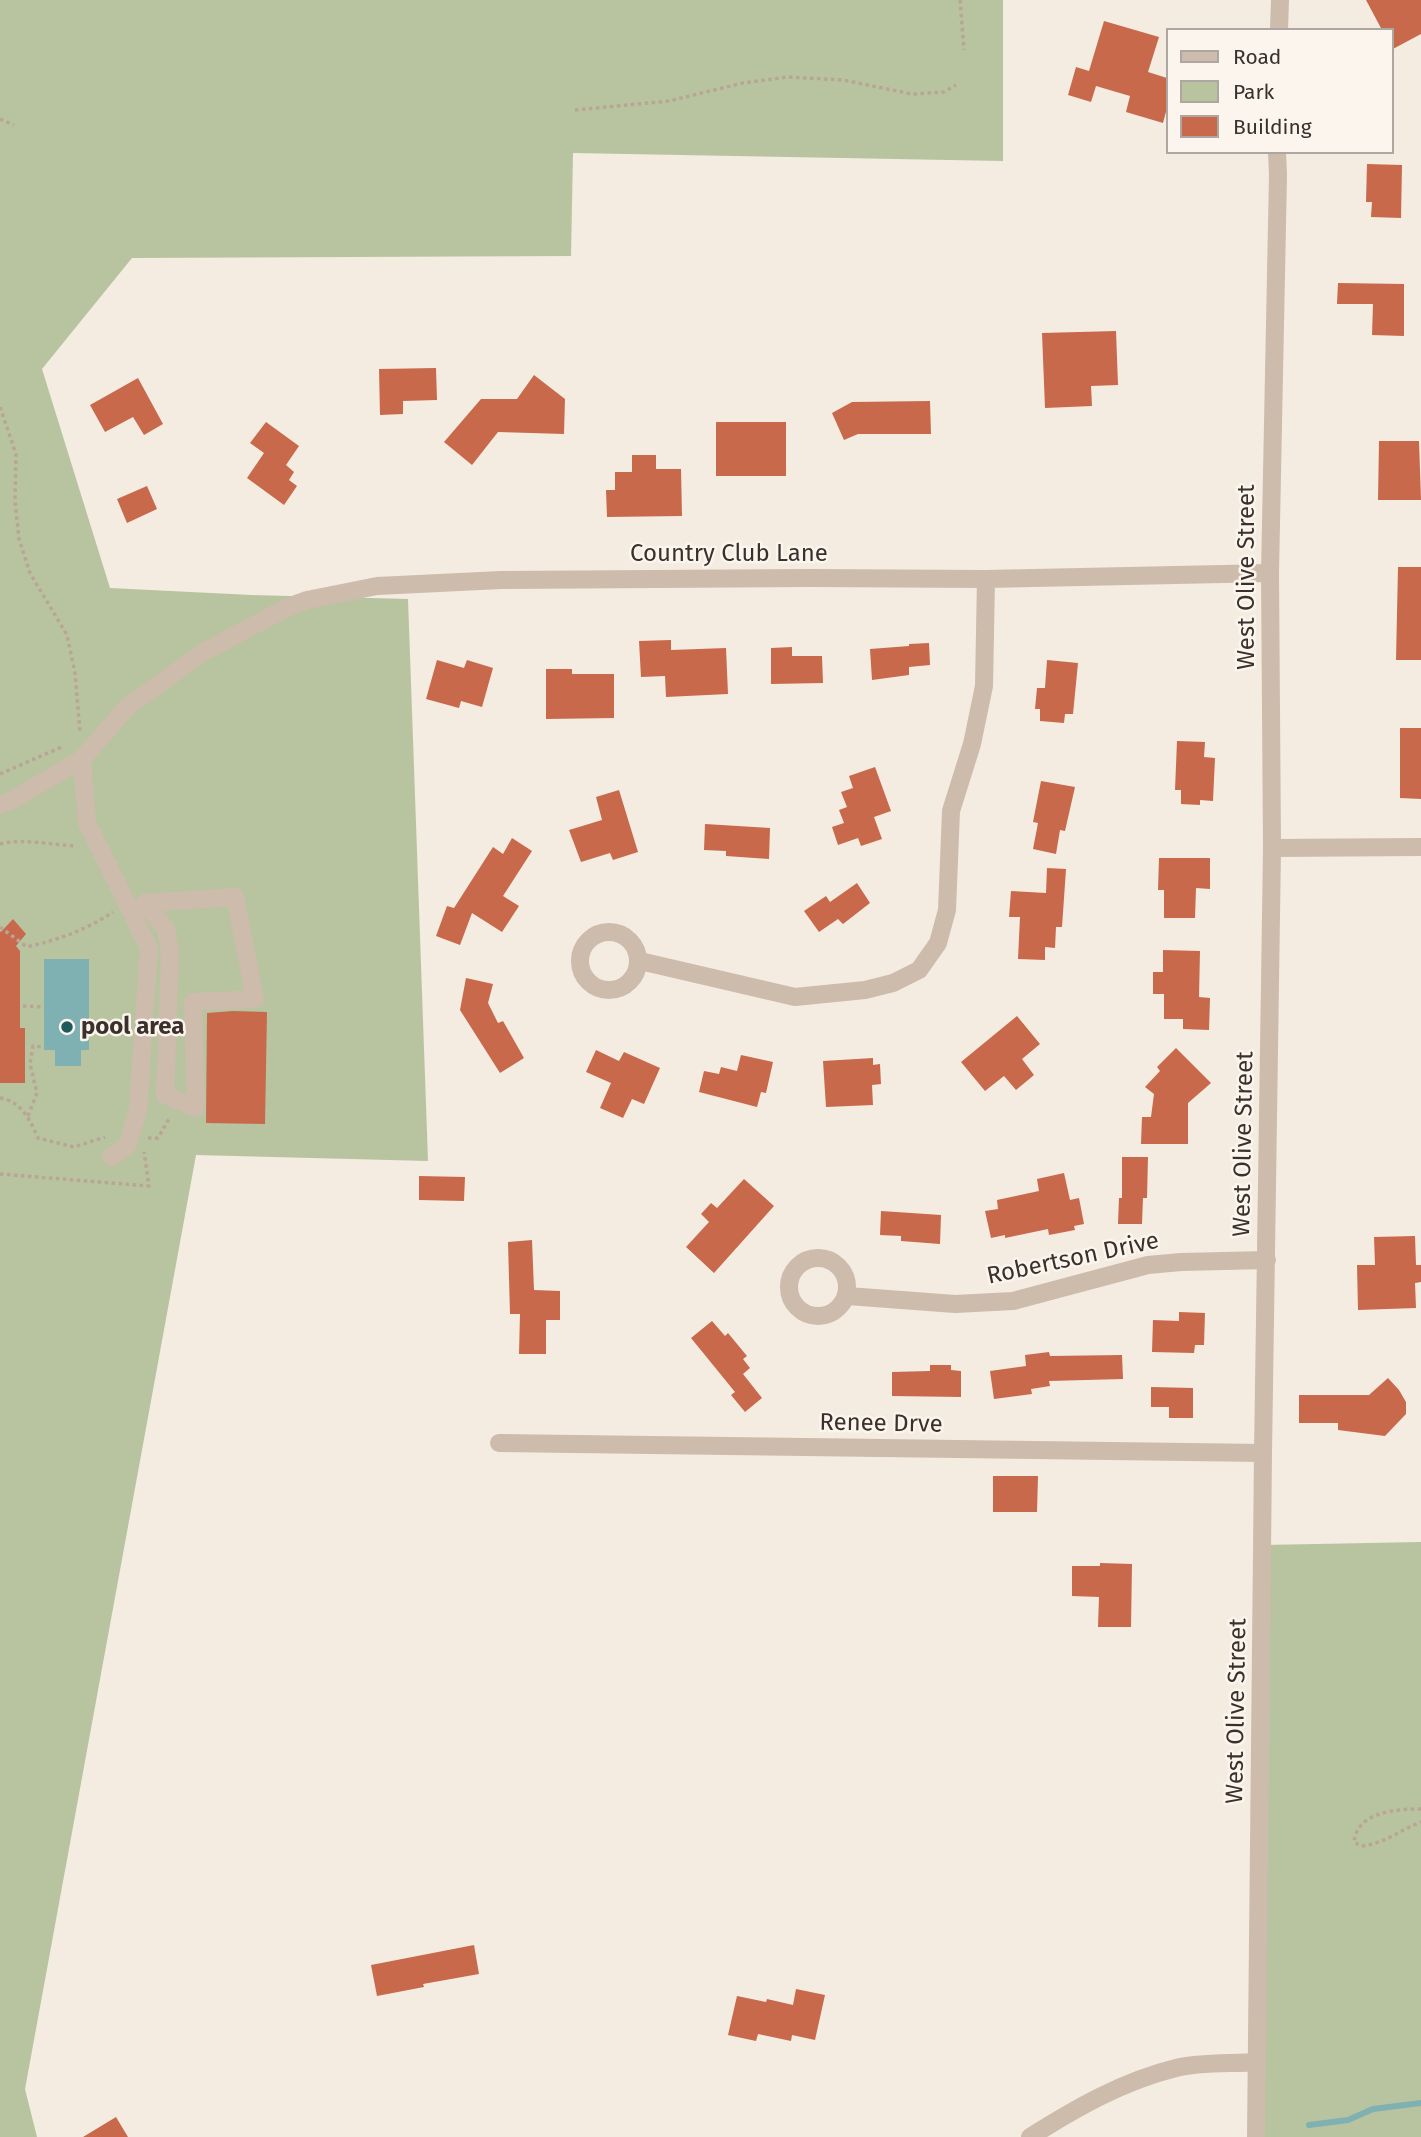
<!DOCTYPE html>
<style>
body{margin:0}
#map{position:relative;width:1421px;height:2137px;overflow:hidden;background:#f4ebe1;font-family:"Fira Sans",sans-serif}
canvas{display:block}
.legend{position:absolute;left:1166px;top:28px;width:228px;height:126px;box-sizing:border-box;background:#fbf5ee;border:2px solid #aea6a0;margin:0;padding:9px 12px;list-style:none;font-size:21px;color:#3b302b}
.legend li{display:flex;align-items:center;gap:14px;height:35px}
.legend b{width:35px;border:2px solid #aea6a0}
</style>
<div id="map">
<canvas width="1421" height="2137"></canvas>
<ul class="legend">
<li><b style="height:9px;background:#cdbbac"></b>Road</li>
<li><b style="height:19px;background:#b8c4a0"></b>Park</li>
<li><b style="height:19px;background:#c8694b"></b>Building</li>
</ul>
</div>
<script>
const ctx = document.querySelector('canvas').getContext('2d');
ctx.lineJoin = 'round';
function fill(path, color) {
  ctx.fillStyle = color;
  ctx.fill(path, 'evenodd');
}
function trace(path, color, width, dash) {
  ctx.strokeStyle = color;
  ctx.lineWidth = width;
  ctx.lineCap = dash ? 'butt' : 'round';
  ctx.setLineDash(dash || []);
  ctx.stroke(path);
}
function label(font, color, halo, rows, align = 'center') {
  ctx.font = font + ' "Fira Sans",sans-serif';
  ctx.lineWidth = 5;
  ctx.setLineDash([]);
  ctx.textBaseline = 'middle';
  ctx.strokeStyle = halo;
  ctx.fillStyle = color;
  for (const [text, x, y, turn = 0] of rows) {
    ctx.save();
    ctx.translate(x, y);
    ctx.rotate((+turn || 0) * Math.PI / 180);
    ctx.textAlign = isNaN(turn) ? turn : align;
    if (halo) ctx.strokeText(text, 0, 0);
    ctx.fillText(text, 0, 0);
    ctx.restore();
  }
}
fill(new Path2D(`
 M0 0H1003V161L573 153 571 256 132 258 42 369 110 588 251 595 408 599 428 1161 196 1155 25 2089 37 2137H0Z
 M1421 1542V2137H1256L1263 1545Z`), '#b8c4a0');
fill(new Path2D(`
 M44 959H89V1050H81V1066H55V1050H44Z`), '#7fb0b2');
trace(new Path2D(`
 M1309 2125 1348 2120 1373 2109 1421 2103`), '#7fb0b2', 6);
fill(new Path2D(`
 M1366 0H1421V34L1391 50V30H1382Z
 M1104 21 1159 37 1148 72 1167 78V108L1163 123 1126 112 1130 96 1096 86 1091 102 1068 95 1076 67 1089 71Z
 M1367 164 1402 165 1401 218 1371 217 1372 202H1366Z
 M1338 283 1404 284V336L1372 335 1373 304H1337Z
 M1116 331 1118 385 1091 386 1092 406 1045 408 1042 333Z
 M436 368 437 400 403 401V414L380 415 379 369Z
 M534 375 565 399 564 434 498 432 472 465 444 442 481 399H517Z
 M138 378 163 424 144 435 133 417 105 432 90 405Z
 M930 401 931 434H858L844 440 832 413 852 402Z
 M266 422 299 446 286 465 294 472 289 480 297 486 284 505 247 478 264 453 250 443Z
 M716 422H786V476H716Z
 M1379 441H1419L1421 500H1378Z
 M632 455H656V469H681L682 516 607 517 606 490H615V472H632Z
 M147 486 157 509 127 523 117 499Z
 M1398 567H1421V660H1396Z
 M671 640V650L726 648 728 694 666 697 665 676 641 677 639 641Z
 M929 643 930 665 909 667V675L872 680 870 649 909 646V644Z
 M792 647V656H822L823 683 771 684V648Z
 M437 660 464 668 467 660 493 668 482 707 461 701 459 708 426 699Z
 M1047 660 1078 663 1073 714H1065L1064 723 1040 721V709H1035L1037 688H1045Z
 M546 669H572V674H614V718L546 719Z
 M1400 728H1421V799L1400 798Z
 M1177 741 1205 742 1204 757 1215 758 1213 801 1200 800V805L1181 804V790H1175Z
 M875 767 891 811 874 817 882 839 861 846 858 838 838 845 832 827 844 823 839 810 847 807 841 792 853 788 849 776Z
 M1041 781 1075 787 1065 831 1060 830 1056 854 1033 849 1038 823 1033 822Z
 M619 790 638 852 613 860 610 853 581 862 569 830 602 820 596 797Z
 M705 824 770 828 769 859 726 856V851L704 850Z
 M512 838 532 851 503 896 519 906 502 932 472 913 460 945 436 936 447 906 454 908 493 847 503 854Z
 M1159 858H1210V889L1196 888 1195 918H1164V890H1158Z
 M1047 868 1066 869 1062 927H1056L1055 948 1045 947V960L1018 959 1020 917H1009L1011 891 1046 893Z
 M857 883 870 903 843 924 838 919 819 932 804 911 826 896 830 902Z
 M13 919 26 934 16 946 20 951V1028H25V1083H0V931L1 932Z
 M1163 950 1200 951 1199 997 1210 998 1209 1030 1183 1029V1019H1164V994H1153V972H1163Z
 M466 978 493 984 488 1003 498 1023 503 1021 524 1058 500 1073 460 1010Z
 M233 1011 267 1012 265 1124 206 1123 207 1013Z
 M1017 1016 1040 1044 1022 1059 1034 1075 1016 1090 1004 1076 985 1091 961 1062Z
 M1176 1048 1211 1083 1188 1103V1144H1141L1142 1117H1151L1154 1094 1145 1087 1160 1071 1157 1067Z
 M596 1050 619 1061 624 1052 660 1068 644 1104 632 1099 623 1118 600 1108 611 1083 586 1072Z
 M741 1055 773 1062 766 1093 761 1092 757 1107 699 1092 704 1071 719 1074 721 1067 737 1071Z
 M873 1058V1065L880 1064 881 1084 872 1085 873 1105 826 1107 823 1061Z
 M1122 1157H1148L1147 1198H1143L1142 1224H1118L1119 1198H1122Z
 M1064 1173 1070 1200 1079 1198 1084 1224 1074 1226 1075 1230 1049 1235 1048 1229 1005 1238V1235L991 1238 985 1211 998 1209 997 1200 1039 1191 1037 1179Z
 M419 1176 465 1177 464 1201 419 1200Z
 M744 1179 774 1206 714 1273 686 1247 709 1222 701 1214 711 1203 717 1208Z
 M881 1211 941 1215 940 1244 901 1241V1236L880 1235Z
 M1415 1236 1416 1265H1421V1282L1415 1283 1416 1308 1358 1310 1357 1265H1375L1374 1237Z
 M532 1240 534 1290 560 1291V1320H546V1354H519L520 1314H510L508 1242Z
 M1179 1312 1205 1313 1204 1345H1195L1194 1353 1152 1352 1153 1320 1179 1321Z
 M712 1321 725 1336 728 1333 747 1356 743 1359 750 1368 743 1374 762 1398 745 1412 731 1395 735 1392 691 1338Z
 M1049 1352 1050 1356 1122 1355 1123 1379 1049 1381 1050 1386 1031 1389 1032 1394 994 1399 990 1371 1026 1366 1025 1355Z
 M930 1365H951V1370L961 1371V1397L892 1396V1372L930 1371Z
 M1388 1378 1399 1390 1406 1402V1414L1385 1436 1338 1430V1423H1299V1395H1369Z
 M1151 1387 1193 1388V1418H1169V1407H1151Z
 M993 1476H1038L1037 1512H993Z
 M1100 1563 1132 1564 1131 1627H1098L1099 1597 1072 1596V1566H1100Z
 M474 1945 479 1974 423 1984 424 1987 377 1996 371 1965Z
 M796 1989 825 1995 815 2040 792 2035 791 2041 758 2034 756 2041 728 2035 737 1996 766 2002 767 1999 793 2005Z
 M116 2117 128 2137H83Z`), '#c8694b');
trace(new Path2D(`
 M960 0 964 50
 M575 110 669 101 743 83 788 77 843 80 912 94 944 92 956 85
 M0 119 14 125
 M0 407 16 454 15 501 19 539 30 573 67 635 75 673 80 732
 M0 774 64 746
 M0 844C22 838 52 845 76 846
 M0 927 27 947C60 939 84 931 113 912
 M23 1006 44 1007
 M0 1098C21 1101 30 1120 38 1138L74 1147 105 1137
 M28 1116 37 1093 30 1064 33 1046 44 1047
 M148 1138H158L170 1117
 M0 1174 149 1186 144 1152
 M1421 1809C1398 1809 1357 1811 1354 1842L1361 1846C1384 1844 1400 1830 1421 1822`), '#b9a596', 3.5, [3.5, 3.5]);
trace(new Path2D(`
 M1279 30 1280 0
 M82 759 87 823 149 948 138 1110 127 1146 111 1157
 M0 805 12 800 82 759 127 707 202 653 288 607 307 600 377 586 501 580 810 578 986 579 1270 573
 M1272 848 1421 847
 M235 897 255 999 193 1002 196 1108 165 1095 170 952 166 929 145 903Z
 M580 961a29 29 0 1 1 58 0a29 29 0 1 1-58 0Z
 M640 961 795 997 865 990 893 983 919 970 938 943 947 910 951 811 972 744 984 686 986 579
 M789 1287a29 29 0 1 1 58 0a29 29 0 1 1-58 0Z
 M848 1296 955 1304 1013 1301 1148 1265 1181 1262 1267 1260
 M499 1443 1263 1453
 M1030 2137C1076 2108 1123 2081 1176 2068 1199 2062 1233 2064 1257 2062
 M1256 2137 1263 1453 1272 848 1270 573 1278 175 1277 152`), '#cdbbac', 18);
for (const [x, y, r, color] of [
 [67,1027,7,"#1f5a5e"]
]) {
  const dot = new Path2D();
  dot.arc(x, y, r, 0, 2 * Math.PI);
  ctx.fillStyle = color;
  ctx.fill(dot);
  trace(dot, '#fbf5ee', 2.5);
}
label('24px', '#3b302b', '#fbf5ee', [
 ["Country Club Lane",729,554],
 ["West Olive Street",1247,577,-90],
 ["West Olive Street",1244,1144,-89],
 ["Robertson Drive",1073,1259,-12],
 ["Renee Drve",881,1424,1],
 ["West Olive Street",1237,1711,-89]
]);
label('bold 24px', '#3b302b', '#fbf5ee', [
 ["pool area",81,1027]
], 'left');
</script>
